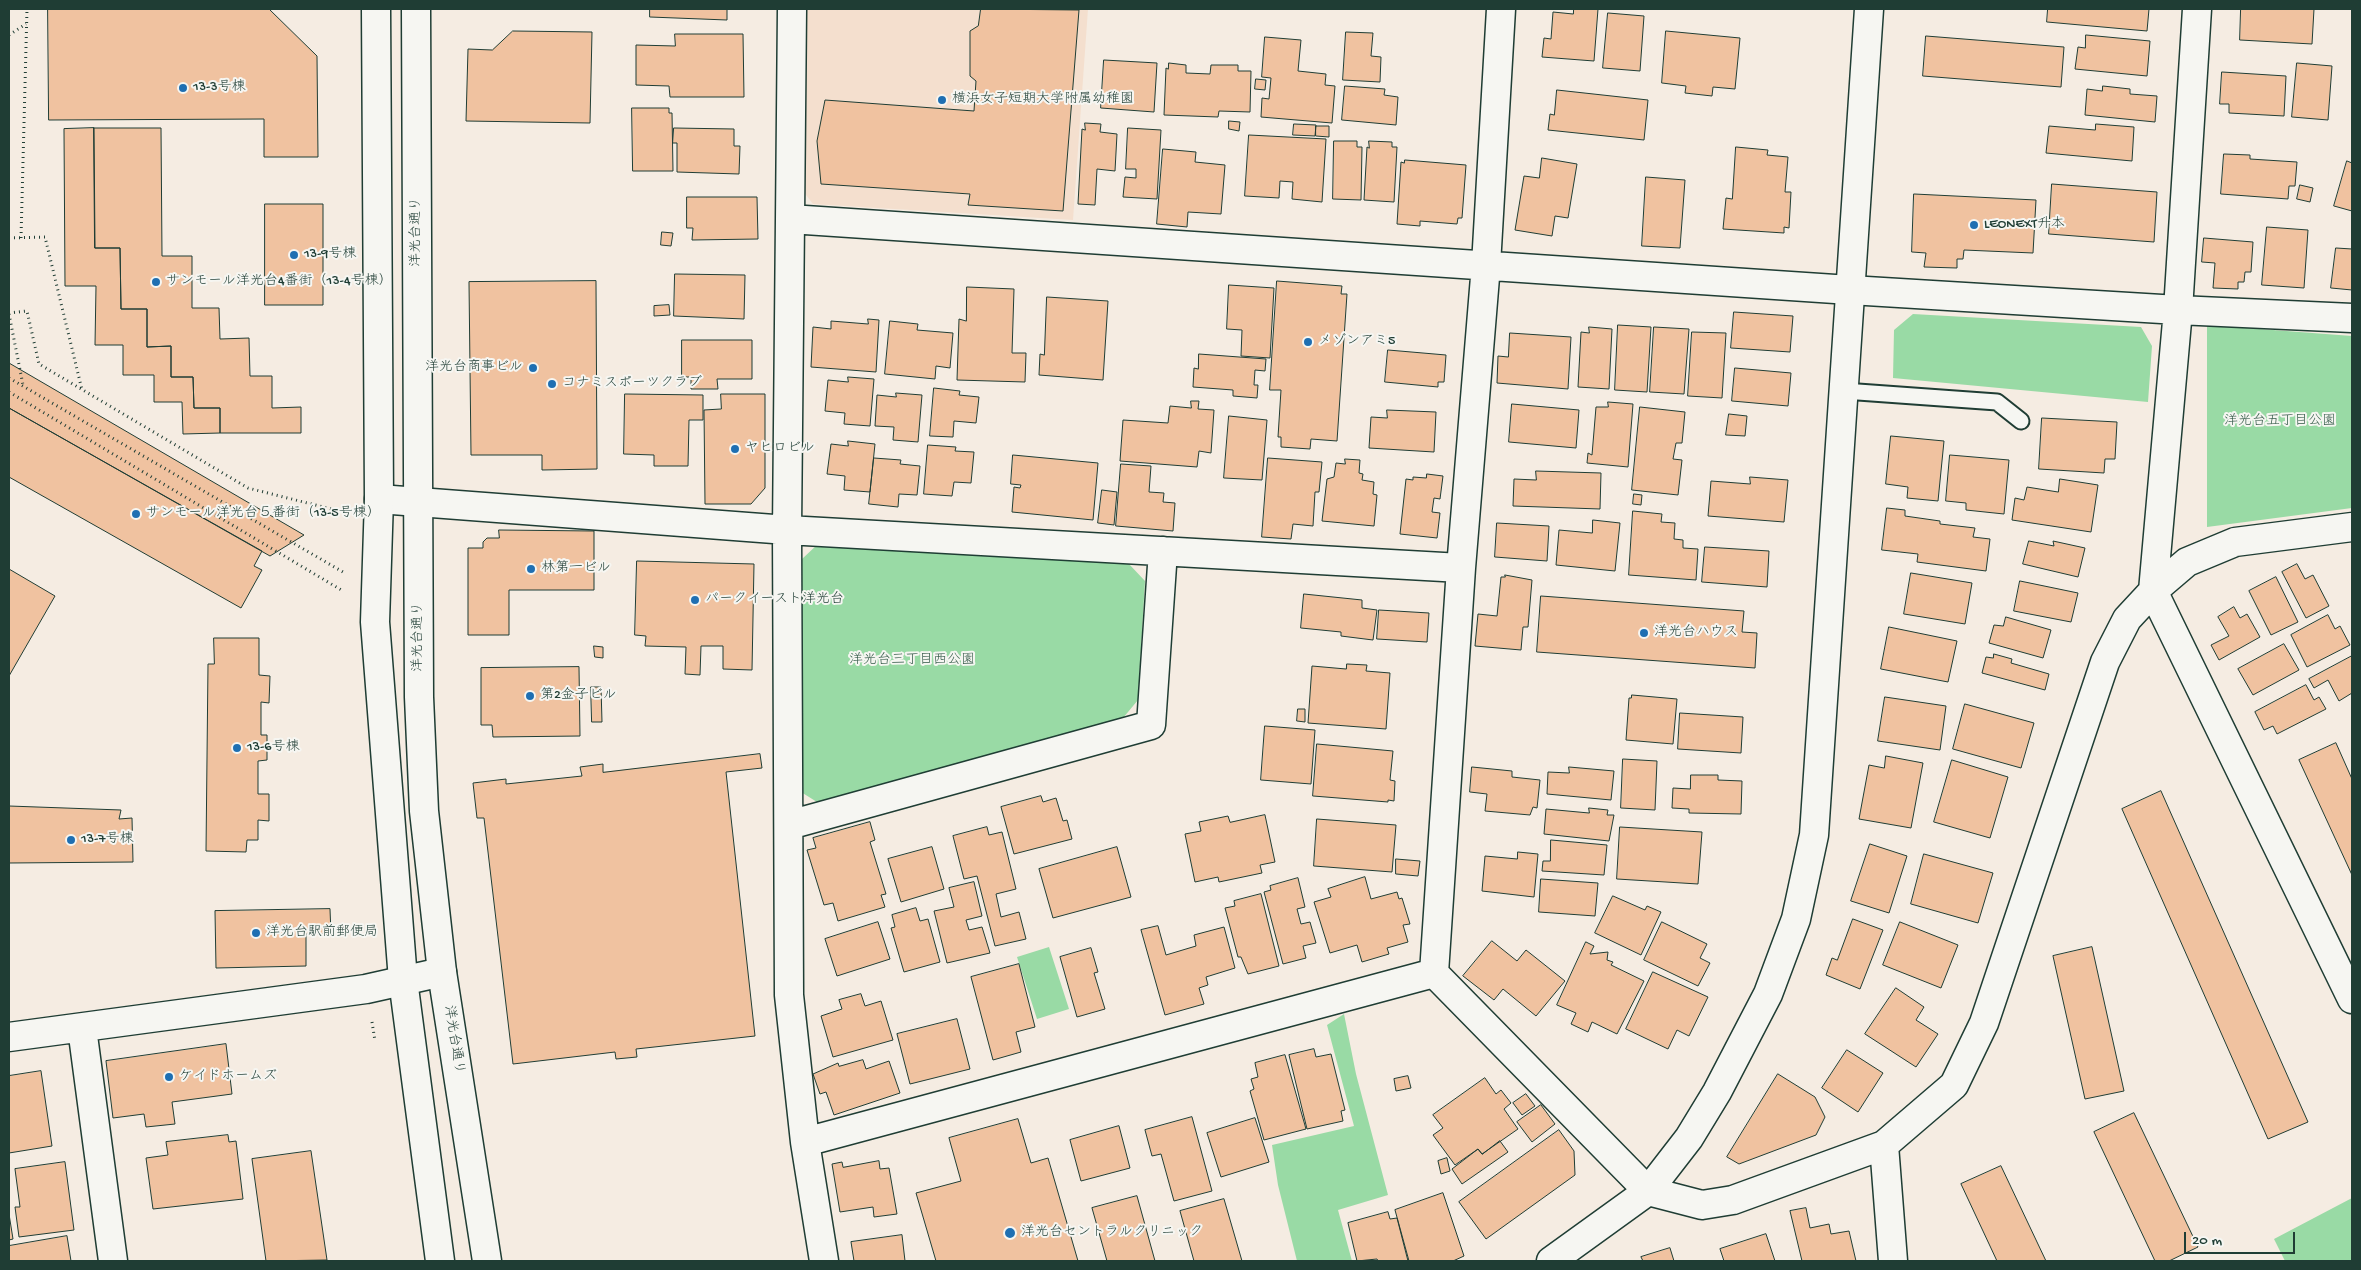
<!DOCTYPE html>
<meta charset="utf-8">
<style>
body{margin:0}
#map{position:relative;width:2361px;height:1270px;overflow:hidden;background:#f5ece2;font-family:"Gochi Hand",sans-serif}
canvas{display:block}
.frame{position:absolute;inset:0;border:10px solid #1f3d34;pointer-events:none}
.scale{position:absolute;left:2184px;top:1232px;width:111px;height:22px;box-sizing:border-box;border:2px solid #1f3d34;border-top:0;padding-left:6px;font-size:15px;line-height:18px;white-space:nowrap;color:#1f3d34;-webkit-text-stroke:4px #f6f6f2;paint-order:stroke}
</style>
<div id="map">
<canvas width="2361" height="1270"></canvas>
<div class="frame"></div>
<div class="scale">20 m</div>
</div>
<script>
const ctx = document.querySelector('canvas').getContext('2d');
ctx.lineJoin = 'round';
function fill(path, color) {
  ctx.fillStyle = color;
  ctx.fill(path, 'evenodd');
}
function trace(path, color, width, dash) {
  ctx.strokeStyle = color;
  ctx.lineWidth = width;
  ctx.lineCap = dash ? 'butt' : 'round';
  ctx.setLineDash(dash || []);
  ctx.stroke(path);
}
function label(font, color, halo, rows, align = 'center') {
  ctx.font = font + ' "Gochi Hand","Klee One",sans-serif';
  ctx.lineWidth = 4;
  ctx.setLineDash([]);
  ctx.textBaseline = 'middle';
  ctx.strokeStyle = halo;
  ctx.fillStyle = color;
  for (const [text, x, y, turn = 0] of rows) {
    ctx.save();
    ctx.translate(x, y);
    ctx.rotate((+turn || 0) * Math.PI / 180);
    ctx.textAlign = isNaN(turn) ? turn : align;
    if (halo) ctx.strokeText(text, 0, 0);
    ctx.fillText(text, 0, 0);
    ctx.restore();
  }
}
fill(new Path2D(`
 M804 9H1088L1073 220 813 204 803 191Z`), '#f4dfce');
fill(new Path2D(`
 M1913 314 2141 327 2152 346 2148 402 1893 378 1894 330Z
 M2207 325 2352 336V508L2207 527Z
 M818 544 1129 564 1145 581 1138 700 1123 718 817 802 801 792 802 559Z
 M1049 947 1069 1009 1037 1019 1017 957Z
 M1344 1014 1356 1074 1388 1195 1338 1210 1352 1261H1297L1278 1185 1272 1145 1354 1126 1327 1025Z
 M2352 1198V1261H2285L2274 1239Z`), '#99daa5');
const building = new Path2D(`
 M48 9H269L317 56 318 157H264V119L49 120Z
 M650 9H727V20L650 17Z
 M981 9 1079 10 1063 211 968 205 970 194 821 184 817 141 825 100 974 111 976 81 970 76V31L978 26Z
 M1574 9H1598L1594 61 1542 57 1544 38 1551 39 1553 12 1573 14Z
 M2048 9H2149L2147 31 2047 22Z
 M2241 9H2314L2312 44 2240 40Z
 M1608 13 1644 16 1640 71 1603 68Z
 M513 31 592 32 590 123 466 121 468 49 492 50Z
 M1666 31 1740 38 1735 89 1713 87 1712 96 1685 93 1686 86 1662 83Z
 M1346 32 1373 33 1371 56 1381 57 1380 82 1343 80Z
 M675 34H743L744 97H670L669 86 636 85V45L675 46Z
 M2086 35 2150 41 2147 76 2075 69 2078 47 2085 48Z
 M1926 36 2064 47 2061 87 1923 76Z
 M1265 37 1301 40 1298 71 1326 74 1325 85 1335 86 1332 123 1261 117 1262 98 1269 99 1271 78 1262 77Z
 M1104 60 1157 63 1154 112 1101 108Z
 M1169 63 1186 65V73L1210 74 1211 65H1238V71H1251L1250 112 1219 111 1218 117 1164 115 1166 68 1168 69Z
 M2297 63 2332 66 2328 120 2292 117Z
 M2222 72 2286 76 2284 116 2229 113V104H2220Z
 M1256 79 1266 80 1265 90 1255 89Z
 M1345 86 1385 89 1384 95 1398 97 1396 125 1342 120Z
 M2103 86 2130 89V94L2157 96 2155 122 2085 115 2087 89 2102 91Z
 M1557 90 1648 100 1644 140 1548 130 1550 114 1554 115Z
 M632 108H669V113H672L673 171H633Z
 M1229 121 1240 122 1239 131 1229 129Z
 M1085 123 1101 124 1100 132 1117 134 1115 171 1097 169 1095 205 1078 204 1082 129 1085 130Z
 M1294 124 1316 125 1315 136 1293 135Z
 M2096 124 2134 127 2132 161 2046 153 2049 126 2095 130Z
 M1316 126H1329V137L1316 136Z
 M94 128H161L162 256H192V308H219L220 339 249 338 250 376H272V408L301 407V433H220V408H194L193 377H171V346L147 347V309H121L120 248H95Z
 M94 128 95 248H120L121 309H147V347L171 346V377H193L194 408H220V433L183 434 182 402H154V375H123V345H95L96 286H65L64 129Z
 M674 128 734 129V146H740L739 174 677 172V143H673Z
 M1128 128 1161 130 1157 199 1123 197 1125 177 1136 178V169H1126Z
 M1249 135 1326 139 1322 202 1292 199 1293 182 1280 181 1279 198 1245 196Z
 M1334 141H1357V147H1362L1361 200 1333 199Z
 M1369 141 1392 142V147H1397L1394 202 1364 200 1367 147 1369 148Z
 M1736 147 1768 150 1767 155 1788 157 1785 192H1791L1789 228 1784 227V233L1723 229 1726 198 1732 199Z
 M1163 149 1196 152 1195 162 1225 165 1221 214 1188 212 1187 227 1157 224Z
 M2224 154 2250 155V159L2297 162 2295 186H2289L2288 199 2221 194Z
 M1542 158 1577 164 1568 218 1555 216 1552 236 1515 230 1524 176 1539 178Z
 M1405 160 1466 165 1462 218H1458L1457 224 1420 221V226L1397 224 1401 162 1404 163Z
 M2347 161 2352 163V211L2334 206Z
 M1646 177 1685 180 1680 248 1642 246Z
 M2052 184 2157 192 2154 242 2049 234Z
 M2300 185 2313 188 2310 202 2297 199Z
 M1914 194 2036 200 2033 253 1964 250 1963 259H1957V268L1924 267 1926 253 1912 252Z
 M687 197H757L758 239 692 240 693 228H687Z
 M265 204H323V305H265Z
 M2267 227 2308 230 2304 288 2262 285Z
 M662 232 673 233 671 246 661 245Z
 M2204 238 2253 242 2251 272H2245L2244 282H2238V289L2213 288 2215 263 2202 262Z
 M2336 248 2352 249V290L2331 288Z
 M675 274 745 275 744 319 674 316Z
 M596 281 597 469 542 470V455H471L469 282Z
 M1277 281 1342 286 1341 294H1347L1337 441 1311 439 1310 449 1281 447V437H1278L1281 390H1270Z
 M1229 285 1274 288 1270 358 1241 356 1242 330 1227 329Z
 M967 287 1014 289 1012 353H1026L1025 382 957 380 959 319 966 321Z
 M1047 297 1108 301 1103 380 1039 375 1040 354 1044 355Z
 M669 305 670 315 654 316V306Z
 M1734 312 1793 316 1790 352 1731 348Z
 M868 319 879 320 876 372 811 367 813 327 831 329V321L868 324Z
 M890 321 918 324 917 330 953 333 950 368 936 366 935 379 885 374Z
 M1618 325 1651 327 1647 392 1615 390Z
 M1589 327 1612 329 1609 389 1578 387 1581 332 1589 333Z
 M1654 327 1689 329 1684 394 1650 392Z
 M1692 332 1726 333 1722 398 1688 396Z
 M1510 333 1571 337 1568 389 1497 383 1498 356 1508 357Z
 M682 340H752V379H717L718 389H691V377H682Z
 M1388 350 1446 355 1444 382H1438V387L1385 382Z
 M1199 354 1266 359 1265 371 1255 370 1254 385H1258L1257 398 1233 396V390L1193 387 1194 368 1198 369Z
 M9 363 304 535 270 556 9 408Z
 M1735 368 1791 373 1788 406 1732 401Z
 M848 377 874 379 870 426 844 424 845 413 825 411 828 380 848 382Z
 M934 388 960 391 959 395 979 397 976 423 954 421 953 437 930 436Z
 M896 393 922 395 918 442 893 440 894 427 875 426 877 395 896 397Z
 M625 394 703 395V420H689L688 466H654V455L624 454Z
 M721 394H765V488L751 504H705L704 410 721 409Z
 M1191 401H1199L1198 409 1214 410 1211 453 1199 451 1197 467 1120 461 1123 420 1168 423 1170 406 1191 408Z
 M1608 402 1633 404 1628 467 1587 463 1588 453 1592 455 1596 407H1608Z
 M1512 404 1579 410 1576 448 1509 442Z
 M1640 407 1685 412 1682 443H1676L1673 459 1682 460 1678 495 1632 490Z
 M9 408 262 551 254 566 262 570 241 608 9 477Z
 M1387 410 1436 412 1434 452 1369 448 1371 417 1387 418Z
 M1729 414 1747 416 1745 436 1726 435Z
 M1229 416 1267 420 1262 480 1224 478Z
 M2042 418 2117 422 2115 459H2105L2104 473 2039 469Z
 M1891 436 1944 441 1938 501 1907 498 1908 487 1886 484Z
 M848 441 875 444 870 492 844 490 845 476 827 474 831 444 848 446Z
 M928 445 956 447 955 451 974 452 971 483 954 482 952 496 924 494Z
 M1013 455 1098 463 1093 520 1012 512 1014 487 1020 488 1021 485 1011 484Z
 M1950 455 2009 460 2004 514 1966 510V503L1946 501Z
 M874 458 901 460 900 464 920 466 917 495 899 494 898 507 869 504Z
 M1268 458 1322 462 1319 492H1315L1313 526 1293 524 1291 539 1262 537Z
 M1345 459 1360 460 1359 473 1363 474 1362 480 1374 482 1373 494 1377 495 1374 526 1322 521 1327 479 1334 477 1336 463 1345 464Z
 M1121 464 1151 466 1149 492 1164 493 1163 502 1175 503 1173 531 1116 526Z
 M1536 471 1601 473 1600 509 1513 506 1514 479 1536 480Z
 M1427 474 1443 476 1440 499 1434 498 1432 512 1440 513 1437 538 1400 534 1406 479 1413 480V477L1426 478Z
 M1750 477 1788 480 1784 522 1708 516 1711 481 1750 484Z
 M2060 479 2098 485 2091 532 2012 520 2015 498 2024 500 2027 487 2058 492Z
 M1102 490 1117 492 1114 525 1098 523Z
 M1634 494 1642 495 1641 505 1633 504Z
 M1887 508 1905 510V516L1940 521V524L1975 528 1973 537 1990 539 1986 571 1917 562 1918 554 1882 550Z
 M1633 511 1662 514 1661 522 1675 523 1674 539 1683 540V548L1698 549 1696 580 1629 575Z
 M1593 520 1620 523 1615 571 1556 565 1559 530 1592 533Z
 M1497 523 1549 526 1547 561 1495 557Z
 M499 530 594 531V590H509V635H468V548H483V542L487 538H499Z
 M2029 541 2054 546 2053 541 2085 548 2078 577 2023 564Z
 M1705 547 1769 551 1767 587 1702 582Z
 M637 561 754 564 752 670 723 669V646H701L700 675 685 674 686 647 645 646 646 636 635 635Z
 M2297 564 2305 579 2313 575 2329 606 2306 618 2282 572Z
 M9 569 55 596 9 676Z
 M1911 573 1972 583 1965 624 1904 614Z
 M1505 575 1532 580 1528 627H1523L1521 650 1475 646 1478 614 1497 616 1501 577H1505Z
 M2276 577 2298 622 2271 635 2249 591Z
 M2020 581 2078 593 2071 622 2014 611Z
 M1304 594 1362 600V608L1377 610 1373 640 1341 636V632L1301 628Z
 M1541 596 1744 611 1742 632 1757 633 1755 668 1537 652Z
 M2234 607 2240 618 2247 614 2260 637 2219 660 2211 645 2229 636 2218 617Z
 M1379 610 1429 613 1427 642 1377 639Z
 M2328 615 2335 629 2340 626 2350 645 2307 667 2291 635Z
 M2006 617 2051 630 2043 658 1989 643 1994 625 2003 626Z
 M1889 627 1957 641 1948 682 1881 669Z
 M214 638H259V675L270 676 269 703 261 702V735H267V760L258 761V794H269V821L258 820V840H247L246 852 206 851 208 664H214Z
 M2284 644 2299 670 2253 695 2238 669Z
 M594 646 603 647V658L595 657Z
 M1994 654 2012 659 2011 663 2049 674 2045 690 1982 673 1986 657 1993 658Z
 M2352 656V693L2339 701 2328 680 2314 688 2309 679Z
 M1347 664 1367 665 1366 671 1390 673 1386 729 1308 723 1312 666 1346 669Z
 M579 667 580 736 493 737 492 725H481V668Z
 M2306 685 2314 700 2319 697 2326 709 2277 734 2273 726 2264 730 2255 712Z
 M591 687H601L602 722H592Z
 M1632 695 1677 699 1673 744 1626 740 1629 698H1631Z
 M1885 697 1946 706 1940 750 1878 741Z
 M1965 704 2034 723 2021 768 1953 749Z
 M1298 709H1305V722L1297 721Z
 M1680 713 1743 717 1741 753 1678 749Z
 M1265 726 1315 730 1311 784 1261 780Z
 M2336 743 2352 779V875L2299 760Z
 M1317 744 1393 751 1390 780 1395 781 1394 801 1388 800V802L1313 796Z
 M760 754 762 768 726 772 755 1036 636 1049 637 1057 616 1059 615 1052 513 1064 484 818H477L473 783 506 779V784L582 776 580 767 603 764V772Z
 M1886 756 1923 763 1911 828 1859 819 1869 765 1884 768Z
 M1623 759 1657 761 1655 810 1621 808Z
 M1952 760 2008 777 1990 838 1934 822Z
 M1472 767 1512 771V777L1540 780 1537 808 1533 807 1530 815 1485 811 1487 794 1470 792Z
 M1569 767 1614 771 1611 800 1547 794 1548 772 1569 773Z
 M1691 775H1718V780L1742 781 1741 814 1689 813V809L1672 808 1673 788 1690 789Z
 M2161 791 2308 1122 2268 1139 2122 809Z
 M1041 796 1043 802 1056 798 1063 821 1067 820 1072 839 1014 854 1001 807Z
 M9 806 121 810 119 819 132 818 133 862 9 863Z
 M1589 808 1608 810 1607 815H1614L1609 841 1544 834 1546 809 1589 813Z
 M1265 815 1275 862 1260 865 1262 873 1219 882 1218 877 1195 882 1185 834 1201 831 1199 822 1228 816 1230 822Z
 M1317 819 1396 825 1392 872 1314 866Z
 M870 822 875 840 870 842 886 894 881 895 885 907 838 921 833 903 824 905 807 850 816 848 813 838Z
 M987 827 989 835 1002 832 1016 889 996 894 1001 917 1019 912 1026 939 995 946 977 876 964 879 953 836Z
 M1620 827 1702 832 1698 884 1617 879Z
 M1551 840 1607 845 1604 875 1542 871 1543 861H1550Z
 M1870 844 1907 856 1889 913 1851 901Z
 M932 847 944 889 901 902 888 859Z
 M1117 847 1131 897 1053 918 1039 869Z
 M1518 852 1538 854 1534 897 1482 891 1485 856 1517 859Z
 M1924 854 1993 873 1978 923 1911 904Z
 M1396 859 1420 861 1418 876 1396 874Z
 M1365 877 1371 899 1397 892 1399 899 1402 898 1410 924 1403 925 1408 942 1387 948 1389 954 1362 962 1357 945 1330 953 1314 902 1331 897 1328 889Z
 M1298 878 1305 907 1297 909 1301 924 1310 922 1316 943 1303 946 1306 958 1283 964 1264 892 1271 890 1270 886Z
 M1541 879 1598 883 1595 916 1539 912Z
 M974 882 982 916 966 920 969 930 982 927 990 953 947 963 934 911 954 907 949 888Z
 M1261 894 1279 966 1248 974 1241 957H1238L1225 908 1235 906 1234 901Z
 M1613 896 1645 910 1647 906 1661 912 1641 955 1595 933Z
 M916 908 920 921 928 919 940 962 904 972 891 928 895 927 892 915Z
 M330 909 331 934H306V966L216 968 215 911Z
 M1853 919 1883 930 1860 989 1826 975 1832 958 1837 960Z
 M878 922 890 959 837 976 825 939Z
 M1662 922 1707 944 1700 958 1710 963 1698 986 1644 960Z
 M1900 922 1958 945 1941 988 1883 965Z
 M1158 926 1166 955 1196 946 1194 935 1224 927 1235 968 1206 977 1208 985 1199 988 1204 1004 1165 1015 1141 930Z
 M1492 941 1517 961 1526 950 1565 981 1536 1016 1503 989 1494 1000 1463 976Z
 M1586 942 1594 946 1590 954 1608 952 1607 960 1613 962 1611 965 1644 981 1617 1034 1592 1022 1588 1032 1571 1024 1576 1013 1557 1005Z
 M2092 947 2124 1091 2085 1099 2053 956Z
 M1091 948 1098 972 1094 973 1105 1009 1077 1017 1060 957Z
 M1019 964 1035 1027 1016 1032 1021 1052 993 1060 971 977Z
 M1653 972 1708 997 1689 1036 1677 1030 1668 1049 1626 1029Z
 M1896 988 1924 1007 1916 1020 1938 1034 1916 1067 1865 1034Z
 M861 994 865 1006 881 1001 893 1040 833 1057 821 1016 842 1009 839 1000Z
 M957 1019 970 1069 910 1084 897 1034Z
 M226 1044 232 1094 172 1102 175 1124 146 1127 144 1114 113 1118 106 1061Z
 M1314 1049 1316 1057 1331 1054 1345 1110 1341 1111 1343 1121 1307 1129 1289 1055Z
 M1847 1050 1883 1073 1858 1112 1822 1088Z
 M1285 1055 1306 1129 1264 1140 1250 1091 1254 1089 1251 1079 1258 1077 1255 1063Z
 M863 1060 866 1069 889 1061 900 1093 834 1115 826 1092 820 1094 813 1074 838 1063 839 1066Z
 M41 1071 52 1146 9 1153V1076Z
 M1778 1074 1815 1097 1825 1117 1816 1135 1739 1164 1727 1157Z
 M1408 1076 1411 1088 1396 1091 1394 1079Z
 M1485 1078 1496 1094 1501 1090 1511 1103 1504 1109 1518 1129 1482 1154 1478 1149 1455 1165 1433 1135 1443 1128 1433 1115Z
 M1526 1094 1535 1106 1522 1115 1513 1103Z
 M1541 1105 1555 1124 1532 1142 1517 1122Z
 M2134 1113 2198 1247 2169 1261H2155L2094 1132Z
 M1192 1117 1212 1191 1174 1201 1161 1154 1152 1156 1145 1130Z
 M1255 1118 1269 1162 1221 1177 1207 1133Z
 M1018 1119 1031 1163 1048 1158 1078 1261H936L916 1193 961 1181 949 1138Z
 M1119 1126 1130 1168 1081 1181 1070 1140Z
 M1559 1130 1574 1151 1575 1175 1486 1239 1459 1202Z
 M228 1135 229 1142 236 1141 243 1199 153 1209 146 1158 168 1155 166 1142Z
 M1500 1141 1508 1152 1462 1184 1452 1169 1478 1149 1482 1154Z
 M311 1151 327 1260 266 1261 252 1159Z
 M1447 1158 1450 1171 1441 1174 1438 1161Z
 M879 1161 880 1169 889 1168 897 1214 874 1217 873 1207 840 1212 832 1164 842 1162 843 1167Z
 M65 1162 74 1230 19 1237 15 1207H20L15 1169Z
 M2001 1166 2046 1261H1997L1961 1184Z
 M1443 1193 1464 1256 1453 1261H1409L1395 1210Z
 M1137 1196 1155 1261H1107L1092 1208Z
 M1224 1199 1242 1261H1194L1180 1211Z
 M1806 1208 1810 1228 1829 1224 1831 1234 1849 1231 1856 1261H1802L1790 1211Z
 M1388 1212 1390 1219 1397 1218 1408 1261H1378L1377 1259 1357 1261 1348 1223Z
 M9 1214 13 1239 9 1240Z
 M1766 1234 1775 1261H1724L1720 1249Z
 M902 1235 905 1261H854L851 1242Z
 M67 1236 71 1261H9V1246Z
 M1670 1248 1674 1261H1643L1641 1257Z`);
fill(building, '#f0c2a0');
trace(building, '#1f3d34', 1);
const lane = new Path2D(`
 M1844 391 1997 402 2021 421`);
const street = new Path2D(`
 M2197 9 2178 310 2153 591 2352 999
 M790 219 792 9
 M379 499 787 530 1461 568
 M789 825 1151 725 1163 551
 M1434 973 1461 568 1486 265 1501 9
 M82 1028 113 1261
 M9 1037 366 989 442 972
 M805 1142 1434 973 1648 1191 1702 1205 1733 1200 1884 1145 1954 1085 1984 1023 2105 662 2127 619 2153 591 2187 562 2235 542 2352 527
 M1884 1145 1893 1261
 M824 1261 805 1142 789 995 787 530 790 219 1850 290 2178 310 2352 318`);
const secondary = new Path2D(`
 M376 9 379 499 375 622 403 980 440 1261
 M416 9 419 697 424 811 442 972 487 1261
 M1551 1261 1648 1191 1689 1138 1717 1092 1768 994 1796 919 1814 835 1869 9`);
trace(lane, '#1f3d34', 19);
trace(street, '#1f3d34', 31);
trace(secondary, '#1f3d34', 31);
trace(new Path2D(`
 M9 35 26 24
 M9 238 45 237 82 390
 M21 238 27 9
 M9 313 27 311 39 364 248 488 343 512
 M9 314 23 385
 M9 378 343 572
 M9 392 343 591
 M372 1022 375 1041`), '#1f3d34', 3, [1, 4]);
trace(lane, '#f6f6f2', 15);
trace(street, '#f6f6f2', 28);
trace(secondary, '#f6f6f2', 28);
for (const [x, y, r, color] of [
 [183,88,5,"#1f6fb2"],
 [942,100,5,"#1f6fb2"],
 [1974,225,5,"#1f6fb2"],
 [294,255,5,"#1f6fb2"],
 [156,282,5,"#1f6fb2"],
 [1308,342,5,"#1f6fb2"],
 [533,368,5,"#1f6fb2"],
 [552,384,5,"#1f6fb2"],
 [735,449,5,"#1f6fb2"],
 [136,514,5,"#1f6fb2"],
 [531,569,5,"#1f6fb2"],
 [695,600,5,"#1f6fb2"],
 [1644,633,5,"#1f6fb2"],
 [530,696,5,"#1f6fb2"],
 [237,748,5,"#1f6fb2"],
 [71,840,5,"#1f6fb2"],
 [256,933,5,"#1f6fb2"],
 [169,1077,5,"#1f6fb2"],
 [1010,1233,6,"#1f6fb2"]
]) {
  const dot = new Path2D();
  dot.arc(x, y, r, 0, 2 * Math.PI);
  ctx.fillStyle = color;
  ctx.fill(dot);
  trace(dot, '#f6f6f2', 2);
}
label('14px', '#1f3d34', '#f6f6f2', [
 ["13-3号棟",193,88],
 ["横浜女子短期大学附属幼稚園",952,100],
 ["LEONEXT升本",1984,225],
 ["13-9号棟",304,255],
 ["サンモール洋光台4番街（13-4号棟）",166,282],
 ["メゾンアミ5",1318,342],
 ["洋光台商事ビル",523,368,"right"],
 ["コナミスポーツクラブ",562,384],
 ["ヤヒロビル",745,449],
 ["サンモール洋光台５番街（13-5号棟）",146,514],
 ["林第一ビル",541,569],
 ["パークイースト洋光台",705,600],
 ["洋光台ハウス",1654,633],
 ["第2金子ビル",540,696],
 ["13-6号棟",247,748],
 ["13-7号棟",81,840],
 ["洋光台駅前郵便局",266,933],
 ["ケイドホームズ",179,1077],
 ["洋光台セントラルクリニック",1021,1233]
], 'left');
label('14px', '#1f3d34', '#f6f6f2', [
 ["洋光台通り",417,232,-90],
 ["洋光台通り",419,637,-90],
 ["洋光台通り",453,1040,81]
]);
label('14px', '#375c4b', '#f6f6f2', [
 ["洋光台五丁目公園",2280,422],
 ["洋光台三丁目西公園",912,661]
]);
</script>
